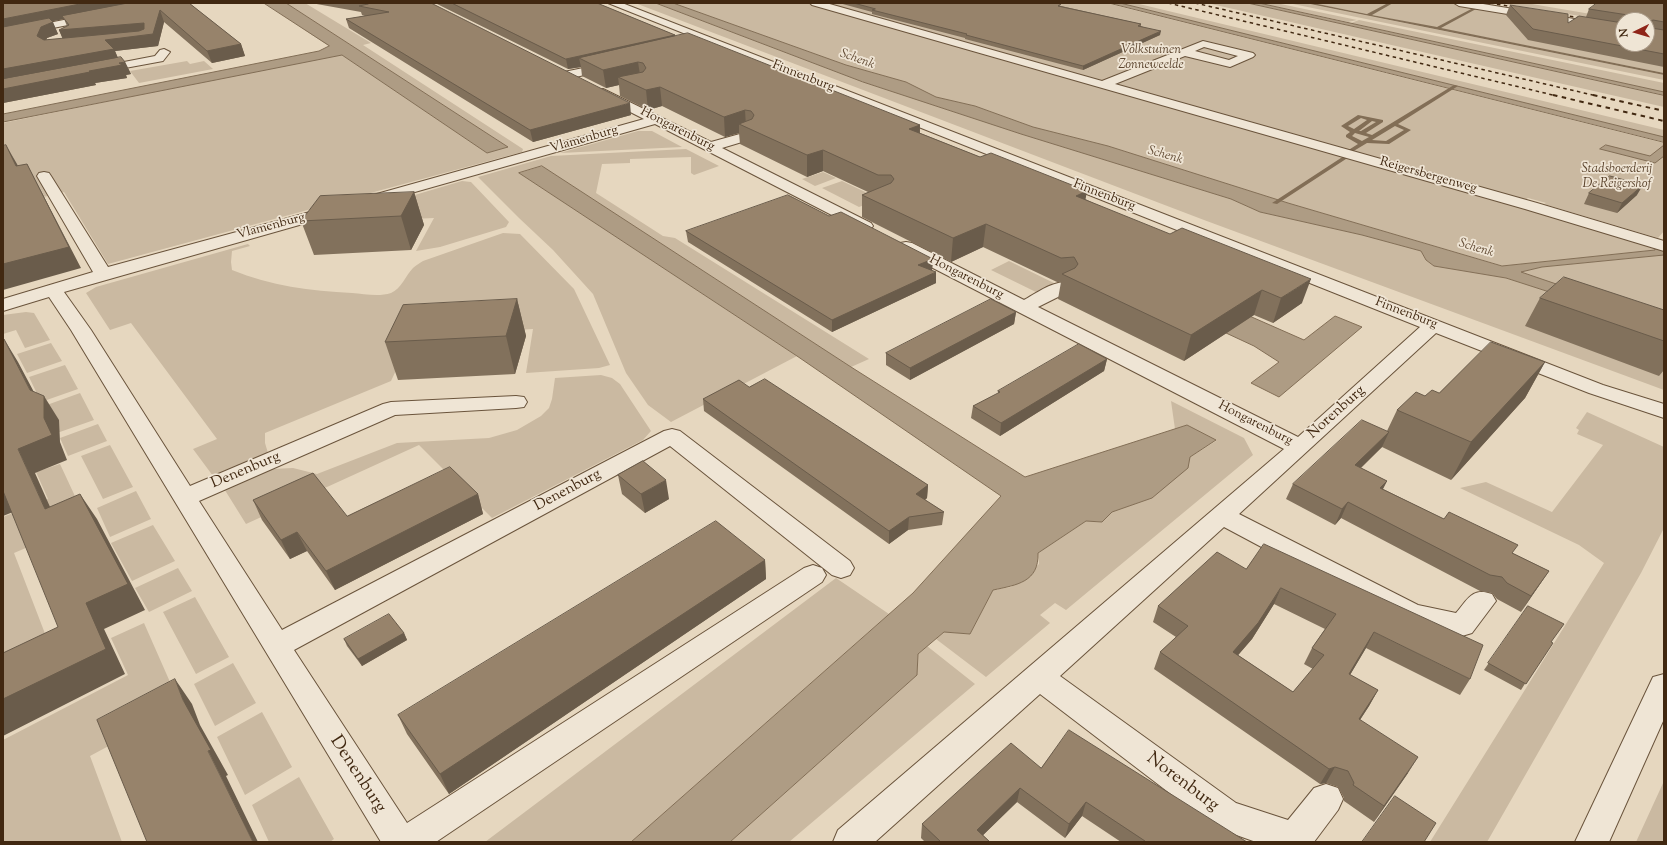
<!DOCTYPE html>
<style>
body{margin:0}
#map{position:relative;width:1667px;height:845px;overflow:hidden;background:#e6d7bf;font-family:"Sorts Mill Goudy",serif}
canvas{display:block}
.frame{position:absolute;inset:0;border:4px solid #412811;pointer-events:none}
.north{position:absolute;left:1615px;top:12px;width:40px;height:40px;box-sizing:border-box;background:#efe5d5;border:1px solid #a99987;border-radius:50%;rotate:265deg;font-size:11px;font-weight:700;line-height:16px;text-align:center;color:#412811}
.north::after{content:'';display:block;margin:auto;width:14px;height:18px;background:#8f2418;clip-path:polygon(50% 0,100% 100%,50% 72%,0 100%)}
</style>
<div id="map">
<canvas width="1667" height="845"></canvas>
<div class="frame"></div>
<div class="north">N</div>
</div>
<script>
const ctx = document.querySelector('canvas').getContext('2d');
ctx.lineJoin = 'round';
function fill(path, color) {
  ctx.fillStyle = color;
  ctx.fill(path, 'evenodd');
}
function trace(path, color, width, dash) {
  ctx.strokeStyle = color;
  ctx.lineWidth = width;
  ctx.lineCap = dash ? 'butt' : 'round';
  ctx.setLineDash(dash || []);
  ctx.stroke(path);
}
function label(font, color, halo, rows, align = 'center') {
  ctx.font = font + ' "Sorts Mill Goudy",serif';
  ctx.lineWidth = 3.5;
  ctx.setLineDash([]);
  ctx.textBaseline = 'middle';
  ctx.strokeStyle = halo;
  ctx.fillStyle = color;
  for (const [text, x, y, turn = 0] of rows) {
    ctx.save();
    ctx.translate(x, y);
    ctx.rotate((+turn || 0) * Math.PI / 180);
    ctx.textAlign = isNaN(turn) ? turn : align;
    if (halo) ctx.strokeText(text, 0, 0);
    ctx.fillText(text, 0, 0);
    ctx.restore();
  }
}
fill(new Path2D(`
 M286 3H305L371 43 363 45 523 149 522 152 108 264 64 192 3 207V123L334 55H342L487 153 508 147Z
 M635 3H656L863 82 1021 134 1231 199 1260 212 1362 235 1421 251 1426 260 1434 266 1506 278 1664 329V390L1204 220Z
 M673 3H1106L1664 143V231L1658 238 1544 204 1546 203 1528 198 1523 201 1168 99 1162 101 1655 246V250L1503 266 1288 203 1108 146 1033 127 975 106 936 97 906 82 846 65Z
 M1120 3H1135L1664 130V137Z
 M1207 3H1248L1664 95V107Z
 M1259 3H1276L1357 20 1348 22Z
 M1288 3H1304L1664 75V80Z
 M1312 3H1468L1623 44H1647L1664 36V73Z
 M1500 3H1526L1626 20H1623V23Z
 M1359 20 1664 83V92L1351 23Z
 M187 61 190 64 204 61 213 69 139 83 130 71Z
 M638 131H652L682 147 560 153Z
 M686 149 719 166 694 175 691 173V157L630 159V163L602 164 596 193 663 236 675 238 869 359 851 367 542 166 519 173 797 356 671 422 648 405 626 373 593 294 553 250 519 218 478 177 551 156Z
 M823 172 836 178 815 186 802 179Z
 M462 181 471 182 509 222 506 227 440 247 416 251 434 218 320 223Z
 M842 181 880 199 859 207 822 188Z
 M503 233 520 234 574 289 610 365 599 368 526 373 533 329 412 336 391 381 265 433V443L268 453 213 476 193 449 217 439 131 323 110 330 86 293 96 287 248 244 250 246 232 251 231 262 232 270C271 286 310 291 352 293 364 294 379 297 391 293 401 289 406 275 413 268 416 265 420 263 423 261Z
 M1664 255V321L1520 272 1542 267Z
 M1009 261 1056 284 1038 293 991 270Z
 M26 312 34 313 50 340 25 348 16 330 3 334V315Z
 M51 343 62 361 27 373 17 354Z
 M65 365 78 389 41 402 29 377Z
 M601 375 612 378 620 384 651 431 643 440 492 518 419 445 246 524 223 487 272 469 293 468 317 474 397 443 489 438 517 430 541 416 549 408 552 399 555 378Z
 M80 393 94 420 57 433 44 406Z
 M1171 401 1244 438 1253 455 1066 610 1055 603 1040 615 1050 623 986 677 936 639 944 632 970 634 993 590 1011 587 1039 564 1038 553 1086 521 1102 522 1112 512 1152 498 1190 457 1216 441 1187 425 1175 429Z
 M1587 412 1664 447V528L1641 573 1487 842H1430L1604 563 1579 545 1460 488 1486 482 1552 512 1603 445 1577 434 1579 430 1576 428Z
 M98 424 107 441 68 456 60 438Z
 M110 445 133 487 103 499 81 456Z
 M60 464 87 522 14 553 49 644 3 665V517L48 499 36 472Z
 M136 491 151 519 110 537 97 508Z
 M153 525 175 561 132 581 111 543Z
 M178 568 192 591 149 612 135 588Z
 M836 578 889 614 631 842H485Z
 M195 597 229 657 196 674 163 612Z
 M144 623 181 707 90 756 122 842H3V740L128 675 111 638Z
 M927 646 975 684 789 842H730L917 675 918 654Z
 M233 663 256 703 215 726 194 684Z
 M262 712 292 767 245 795 217 737Z
 M299 777 334 839 330 842H269L252 805Z
 M1664 781V842H1636Z`), '#cab9a1');
const water = new Path2D(`
 M264 3H286L508 147 487 153 342 55 3 122V114L319 51 329 46Z
 M656 3H673L846 65 906 82 936 97 975 106 1033 127 1108 146 1288 203 1502 266 1655 250V246L1664 249V255L1542 267 1521 272 1656 318 1664 329 1506 278 1434 266 1426 260 1421 251 1362 235 1260 212 1231 199 1021 134 863 82Z
 M1109 3H1120L1664 137V142Z
 M1248 3H1259L1664 92V95Z
 M1606 145 1650 156 1664 145V156L1655 163 1600 149Z
 M542 166 851 367 1025 477 1187 425 1216 440 1190 457 1188 468 1152 498 1112 512 1102 522 1086 521 1038 553C1039 582 1017 585 993 590L970 634 944 632 918 654 917 675 730 842H631L913 593 1001 496 797 356 519 173Z
 M1122 260 1304 340 1335 316 1362 327 1279 397 1251 383 1279 362 1254 346 1097 273Z`);
fill(water, '#ae9c84');
trace(water, '#826e56', 1);
fill(new Path2D(`
 M1305 3H1313L1367 14 1388 3H1393L1372 15 1437 27 1475 7 1476 9 1441 28 1664 73V75Z
 M1454 85 1458 86 1398 124 1411 130 1389 144 1367 143 1352 152 1347 151 1358 144 1346 137V135L1350 132 1341 126 1358 115 1383 120V122L1366 133 1372 135ZM1361 118 1367 120 1354 129 1348 126ZM1372 121 1376 122 1361 131H1359ZM1395 126 1404 130 1386 141 1372 140ZM1355 133 1369 137 1362 141 1352 136Z
 M1344 156 1349 157 1277 204 1272 203Z`), '#826e56');
const minor = new Path2D(`
 M608 3H622L1603 385 1664 404V418L1589 393 1436 333 1239 514 1418 605 1456 613C1468 599 1472 587 1492 594L1496 601 1472 633 1462 636 1412 625 1402 622 1224 527 1060 676 1236 803 1288 820 1314 788 1326 784 1338 788 1343 799 1338 810 1314 842H1256L1214 827 1040 694 875 842H833L838 830 1284 449 900 251 898 247 900 243 906 242 912 243 1024 300C1037 293 1055 279 1070 283L1073 287 1070 291 1038 307 1298 437 1420 327Z
 M810 3H826L1102 81 1203 41 1253 53 1255 55 1253 57 1230 67 1185 56 1115 84 1537 203 1664 241V251L1525 209 812 5ZM1204 47 1238 56 1229 60 1195 51Z
 M1454 3H1477L1623 27V33L1459 6Z
 M94 14 99 17 98 19 3 38V32Z
 M164 49 170 52 163 61 98 73 92 70 98 67 155 56 160 50Z
 M612 62 618 65 616 67 568 79 562 75 564 72Z
 M603 89 711 142 747 132 752 133 754 136 752 139 722 148 871 223 873 226 871 229 865 231 859 229 655 124 376 203H366L363 200 366 197 644 119 599 96 597 93 599 90Z
 M44 172 49 173 51 176 108 267 332 206 338 208 340 211 338 214 64 292 91 330 190 486 383 404 391 402 516 396 524 397 527 402 524 407 516 408 395 415 199 501 282 630 664 431 672 429 680 431 850 561 854 568 850 575 841 578 832 575 670 446 294 650 407 823 804 568 813 565 822 568 826 575 822 582 436 842H381L71 330 49 297 3 311V299L93 272 37 176 39 173Z
 M1664 674V719L1609 842H1575L1653 677Z`);
trace(minor, '#6a543c', 2);
fill(minor, '#efe5d5');
trace(new Path2D(`
 M1168 3 1557 96
 M1195 3 1597 96
 M1490 3 1520 8
 M1556 14 1588 19`), '#412811', 1.5, [3.5, 3.5]);
trace(new Path2D(`
 M1553 95 1664 121
 M1593 95 1664 111`), '#412811', 2, [4.5, 4.5]);
fill(new Path2D(`
 M3 3H189L241 44 245 56 212 63 164 22 158 46 115 51 118 58 125 62 131 74 126 75 127 78 95 83 96 85 3 103ZM64 19 67 26 59 30 63 39 46 40 47 38 58 34 52 21Z
 M311 3H431L631 115 533 142 349 28 346 19 365 16 362 15 361 12Z
 M435 3H597L675 35V36L920 125V133L980 157 1087 191 1085 199 1302 303 1273 323 1254 315 1184 361 1058 299 1061 282H1057L983 247 951 262 862 217V195L868 192 823 171 807 177 740 144 739 133 725 137 662 106 648 110 620 96 619 85 606 88 582 76 581 67 568 69Z
 M839 3H1055L1061 6 1141 24V26L1160 35 1083 70 965 39V38L872 14V12Z
 M1664 3V67L1528 40 1506 15 1510 5 1568 23 1586 17 1589 9ZM1623 20H1647L1623 44Z
 M414 192 424 225 411 250 314 255 301 221Z
 M1589 193 1637 195 1617 213 1584 204Z
 M829 216 933 259 932 270 936 283 832 332 688 242 686 231Z
 M1540 298 1664 310V370L1659 376 1525 326Z
 M517 299 526 336 515 374 398 380 385 342Z
 M1016 312 1014 324 910 380 886 365V353Z
 M1107 359 1104 371 1000 436 971 418 973 406 998 394V391Z
 M1545 362 1525 398 1451 480 1382 447 1361 468 1387 481 1383 489 1549 571 1521 612 1497 599 1492 593 1480 591 1341 518 1335 525 1286 499 1293 484 1387 431 1397 410 1425 396 1439 393Z
 M749 387 928 485 927 498 925 500 944 512 942 525 908 530 889 544 704 411 703 399Z
 M618 475 669 499 645 513 622 494Z
 M478 494 483 514 335 590 307 551 290 559 262 520 253 500 347 516Z
 M765 560 766 579 449 794 407 734 398 715Z
 M1246 569 1470 679 1460 695 1366 648 1350 675 1378 690 1369 706 1360 720 1408 773 1374 822 1344 801V798L1338 787 1326 783 1320 784 1154 669 1160 652 1176 637 1153 622 1158 606ZM1274 604 1325 629 1312 648 1304 664 1313 669 1293 692 1238 655 1252 639Z
 M1528 606 1551 642 1521 690 1484 670Z
 M404 633 407 640 362 666 347 646 344 639Z
 M1041 768 1247 842H1121L1082 816 1065 838 1017 802 983 835 990 842H925L921 838 922 824Z`), '#82715c');
fill(new Path2D(`
 M85 3H143L62 16 64 19 3 31V19Z
 M160 10 164 22 158 46 115 51 119 61 3 82V69L105 40 153 34Z
 M53 22 58 34 47 38 43 48 37 36 41 27Z
 M144 23 149 35 64 42 59 30Z
 M1161 31 1160 35 1083 70V66Z
 M675 35 676 45 579 58 581 67 568 69 566 59Z
 M241 44 245 56 212 63 207 51Z
 M125 62 131 74 126 75 127 78 95 83 96 85 3 103V89L89 71Z
 M638 62 641 81 618 77 619 85 606 88 603 70Z
 M660 87 662 106 648 110 646 90Z
 M630 103 631 115 533 142 530 130Z
 M745 110 746 127 739 124V133L725 137 724 117Z
 M920 125 919 145 909 129Z
 M6 145 17 164 27 185 16 166Z
 M823 150V171L807 177V155Z
 M27 164 81 268 3 290V264Z
 M1643 185 1637 195 1617 213 1622 203Z
 M1087 191 1083 213 1076 196Z
 M414 192 424 225 411 250 401 216Z
 M986 224 983 247 951 262 953 238Z
 M933 259 932 270 918 277V265Z
 M936 272V283L832 332V320Z
 M1311 279 1302 303 1273 323 1281 298Z
 M1262 290 1254 315 1184 361 1191 335Z
 M517 299 526 336 515 374 506 336Z
 M1016 312 1014 324 910 380V368Z
 M4 339 18 362 44 411V396L59 420 60 442 67 460 35 473 62 534 45 509 18 449 30 390Z
 M1107 359 1104 371 1000 436 1001 423Z
 M1545 362 1525 398 1451 480 1471 442Z
 M1389 432 1382 447 1348 480 1355 465Z
 M666 480 669 499 645 513 641 494Z
 M1387 481 1379 496 1380 488Z
 M928 485 927 498 915 507 916 494Z
 M3 488 18 510 3 516Z
 M80 494 97 519 145 610 104 629 125 674 3 736V699L86 603Z
 M478 494 483 514 335 590 326 571Z
 M1348 502 1341 518 1335 525 1342 509Z
 M909 517 908 530 889 544V531Z
 M297 532 307 551 290 559 281 540Z
 M765 560 766 579 449 794 440 774Z
 M1549 571 1538 587 1521 612 1531 596Z
 M1281 588 1274 604 1252 639 1227 668 1233 652Z
 M1374 632 1366 648 1341 690 1349 674Z
 M404 633 407 640 362 666 358 659Z
 M175 679 192 704 200 725 228 775 226 776 258 842H253L225 785 183 700Z
 M1378 690 1369 706 1350 735 1359 719Z
 M1418 757 1408 773 1374 822 1384 806Z
 M1335 767 1326 783 1320 784 1329 769Z
 M1020 788 1017 802 976 842 977 830Z
 M1086 802 1082 816 1065 838 1069 824Z`), '#6a5c4b');
const building = new Path2D(`
 M3 3H85L3 19Z
 M128 3H189L241 44 207 51 160 10 153 34 105 40 114 49 3 69V27L49 18 53 22 41 27 37 36 44 40 139 31 144 29V23L59 30 69 25 62 16Z
 M362 3H431L630 103 530 130 346 19 389 12 359 6 368 4Z
 M452 3H597L675 35 566 59Z
 M854 3H1055L1061 4 1058 6 1141 24 1138 26 1161 31 1083 66 966 35 967 34 872 10 875 9Z
 M1597 3H1664V22L1653 20 1651 21V28L1664 30V54L1533 29 1510 5 1568 14V23L1579 16 1623 23V44H1647V20H1629L1628 15 1589 9Z
 M688 33 920 125 909 129 980 157 991 153 1087 191 1076 196 1170 234 1182 228 1311 279 1281 298 1262 290 1191 335 1062 274 1075 268 1078 264 1074 257 1061 258 986 224 953 238 862 195 891 183 894 179 891 175H878L823 150 807 155 739 124 752 119 754 115 751 111 745 110 724 117 660 87 646 90 618 77 643 72 646 68 643 63 638 62 603 70 579 58Z
 M121 57 125 62 119 63 122 65 89 71 90 72 3 89V79Z
 M6 145 16 166 27 164 69 247 3 264V146Z
 M1610 176 1643 185 1622 203 1589 193Z
 M414 192 401 216 301 221 320 196Z
 M788 195 829 216 841 212 933 259 918 265 936 272 832 320 686 231Z
 M1564 277 1664 310V341L1540 298Z
 M517 299 506 336 385 342 403 305Z
 M991 299 1016 312 910 368 886 353Z
 M3 339H4L30 390 44 396V418L52 435 18 449 45 509 80 494 128 584 86 603 106 649 3 699V653L58 627 3 491Z
 M1491 342 1545 362 1471 442 1397 410 1416 392 1425 396 1432 390 1439 393Z
 M1079 344 1107 359 1001 423 973 406 1000 392 998 391Z
 M765 379 928 485 916 494 944 512 909 517 889 531 703 399 739 380 749 387Z
 M1362 420 1389 432 1355 465 1387 481 1380 488 1444 519 1449 512 1518 545 1512 553 1549 571 1531 596 1507 583 1502 577 1490 575 1348 502 1342 509 1293 484Z
 M643 461 666 480 641 494 618 475Z
 M450 467 478 494 326 571 297 532 281 540 253 500 313 473 347 516Z
 M716 521 765 560 440 774 398 715Z
 M1264 544 1483 645 1470 679 1374 632 1349 674 1378 690 1359 719 1418 757 1384 806 1353 785 1354 783 1348 771 1335 767 1329 769 1160 652 1188 626 1158 606 1217 552 1246 569ZM1281 588 1336 614 1312 648 1324 655 1293 692 1233 652 1258 623Z
 M1528 606 1564 624 1551 642 1553 643 1526 684 1488 663Z
 M389 614 404 633 358 659 344 639Z
 M175 679 183 700 211 750 208 751 225 785 253 842H147L97 720Z
 M1069 730 1247 842H1145V841L1086 802 1069 824 1020 788 977 830 990 842H941L922 824 1011 743 1041 768Z
 M1395 796 1436 823 1424 842H1362Z`);
fill(building, '#97836b');
trace(building, '#6a5c4b', 1);
label('italic 13px', '#5c452e', '#efe5d5', [
 ["Volkstuinen",1151,51],
 ["Zonneweelde",1151,66],
 ["Stadsboerderij",1617,170],
 ["De Reigershof",1617,185]
]);
label('italic 13px', '#624b34', '#efe5d5', [
 ["Schenk",857,60,20],
 ["Schenk",1165,156,16],
 ["Schenk",1476,249,17]
]);
label('13px', '#412811', '#efe5d5', [
 ["Finnenburg",803,77,21],
 ["Hongarenburg",677,130,27],
 ["Vlamenburg",584,140,-16],
 ["Reigersbergenweg",1428,176,16],
 ["Finnenburg",1104,196,21],
 ["Vlamenburg",271,227,-15],
 ["Hongarenburg",966,278,27],
 ["Finnenburg",1406,314,21],
 ["Hongarenburg",1255,424,27]
]);
label('15px', '#412811', '#efe5d5', [
 ["Norenburg",1337,413,-42],
 ["Denenburg",246,471,-23],
 ["Denenburg",568,491,-28]
]);
label('18px', '#412811', '#efe5d5', [
 ["Denenburg",357,775,57],
 ["Norenburg",1182,783,37]
]);
</script>
